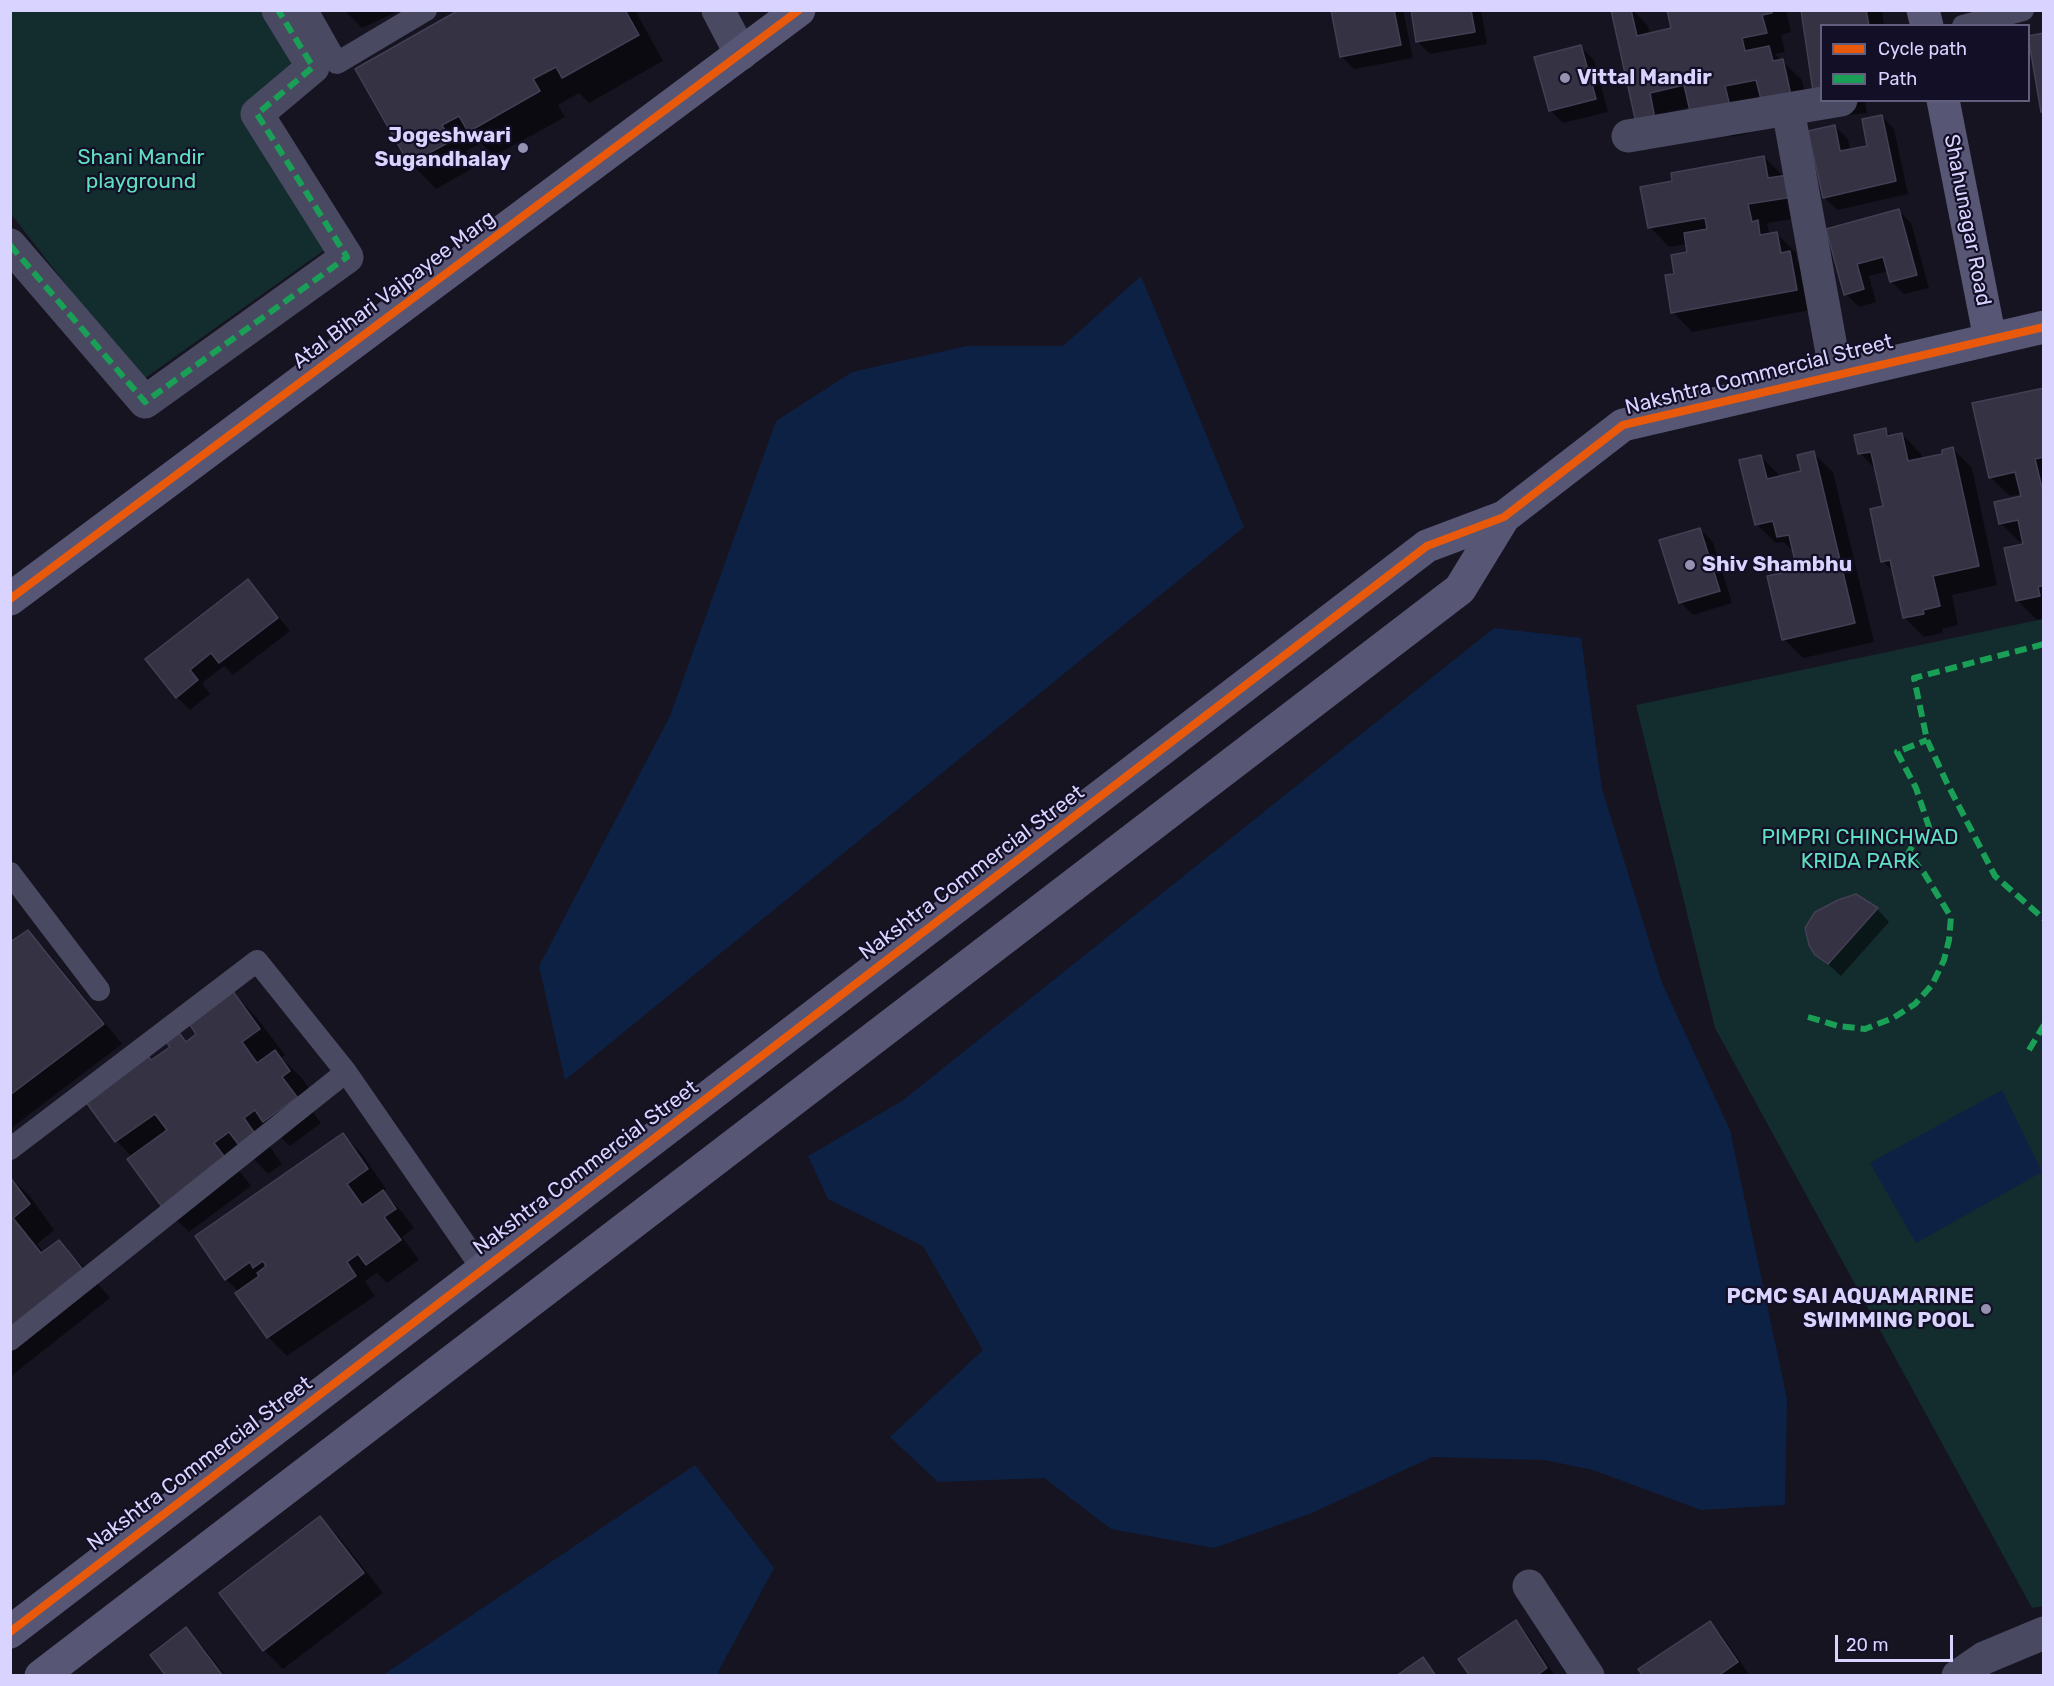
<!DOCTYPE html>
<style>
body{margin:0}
#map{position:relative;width:2054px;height:1686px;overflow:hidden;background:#161421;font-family:Rubik,sans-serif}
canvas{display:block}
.frame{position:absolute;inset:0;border:12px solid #d9d4ff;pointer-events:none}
.legend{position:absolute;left:1820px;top:24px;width:210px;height:78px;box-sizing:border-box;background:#130f26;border:2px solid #625e7d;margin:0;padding:8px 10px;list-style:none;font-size:18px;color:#d9d4ff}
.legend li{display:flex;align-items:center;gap:12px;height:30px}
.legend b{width:30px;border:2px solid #625e7d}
.scale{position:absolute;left:1835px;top:1635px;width:118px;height:27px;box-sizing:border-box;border:3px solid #d9d4ff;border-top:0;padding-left:8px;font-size:18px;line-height:21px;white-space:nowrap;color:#d9d4ff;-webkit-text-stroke:4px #130f26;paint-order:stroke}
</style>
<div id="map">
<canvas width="2054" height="1686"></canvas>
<div class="frame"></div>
<ul class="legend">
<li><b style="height:8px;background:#e8590c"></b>Cycle path</li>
<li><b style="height:8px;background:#1a9f57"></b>Path</li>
</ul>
<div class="scale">20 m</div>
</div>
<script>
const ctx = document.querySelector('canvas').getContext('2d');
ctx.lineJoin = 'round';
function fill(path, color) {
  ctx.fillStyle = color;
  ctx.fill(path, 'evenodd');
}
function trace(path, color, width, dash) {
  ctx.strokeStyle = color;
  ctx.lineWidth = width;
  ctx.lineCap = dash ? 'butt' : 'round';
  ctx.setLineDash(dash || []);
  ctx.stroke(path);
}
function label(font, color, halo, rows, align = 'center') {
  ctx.font = font + ' Rubik,sans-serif';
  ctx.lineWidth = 4.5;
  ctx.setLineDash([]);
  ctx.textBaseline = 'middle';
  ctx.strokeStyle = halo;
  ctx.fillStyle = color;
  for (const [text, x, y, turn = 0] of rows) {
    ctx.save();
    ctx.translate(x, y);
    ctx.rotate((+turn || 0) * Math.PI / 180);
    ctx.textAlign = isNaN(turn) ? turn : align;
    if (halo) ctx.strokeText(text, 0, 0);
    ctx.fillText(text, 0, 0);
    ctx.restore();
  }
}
fill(new Path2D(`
 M278 10 313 67 257 114 351 231 141 381 11 214V11Z
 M2043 619V1606L2032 1608 1715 1028 1636 705Z`), '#132c2d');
fill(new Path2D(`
 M1141 276 1244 527 565 1080 539 966 670 716 776 421 852 372 967 346H1063Z
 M1494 628 1581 638 1602 789 1662 983 1730 1130 1787 1399 1785 1505 1701 1510 1593 1470 1544 1460 1432 1457 1312 1513 1214 1548 1111 1529 1044 1478 938 1482 890 1437 983 1350 923 1246 828 1199 808 1156 902 1101Z
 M2002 1090 2042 1172 1916 1243 1870 1163Z
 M695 1465 774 1568 718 1672 719 1675H383Z`), '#0d2144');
fill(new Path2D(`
 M344 10H400L362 28Z
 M462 10H635L663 61 589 103 579 93 558 105 565 117 494 156 481 143 466 151 475 167 436 189 411 163 357 70Z
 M1332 10H1403L1413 58 1354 69 1341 56Z
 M1412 10H1481L1487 44 1430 54 1417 41Z
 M1633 10 1648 26 1650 34 1673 29 1669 10H1786L1791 32 1781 35 1785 52 1775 54 1802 80 1811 120 1744 105 1750 133 1732 137 1722 127 1691 107 1668 112 1674 138 1657 142 1612 11Z
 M1802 10H1882L1884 26H1822V100H1865L1867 113 1835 117 1815 98Z
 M1581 47 1594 60 1608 112 1563 123 1550 110Z
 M1882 116 1894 129 1908 194 1837 210 1824 197 1835 126 1848 139 1850 151 1869 147Z
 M1764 157 1784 177 1811 216 1767 223 1769 233H1776L1796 253 1797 261 1809 272 1816 309 1692 332 1673 312 1676 276 1689 253 1687 244 1669 247 1650 227 1674 182Z
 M1898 210 1911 223 1929 288 1904 294 1891 281 1889 271 1869 276 1876 302 1859 307 1846 294 1827 230Z
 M2044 389V618L2037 620 2017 600 2024 541 2020 542 2000 523 2022 498 2021 494 2010 496 1990 477Z
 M1885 430 1892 436 1902 434 1921 454 1922 459 1944 455 1953 449 1972 468 1997 585 1952 595 1958 625 1942 629 1943 633 1924 637 1904 617 1894 572 1883 561 1884 508 1876 470 1860 453Z
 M1813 453 1833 472 1874 642 1803 658 1784 639 1799 571 1795 553 1783 542 1776 543 1756 524 1761 457 1780 476 1803 472Z
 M1700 529 1713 542 1732 603 1693 615 1680 602Z
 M248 581 260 594 290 631 233 675 224 666 202 683 210 694 190 710 177 697 147 659Z
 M1877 909 1889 922 1841 976 1817 954Z
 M28 932 47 951 122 1044 10 1129V944Z
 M232 992 257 1018 285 1055 281 1058 301 1077 315 1097 306 1103 321 1123 290 1146 279 1136 268 1144 282 1164 268 1174 253 1158 238 1169 251 1186 189 1232 163 1206 132 1157 117 1141 85 1098 152 1061 172 1047 177 1032 188 1042 198 1034Z
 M343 1135 362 1154 386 1189 383 1192 402 1212 414 1228 402 1237 419 1260 387 1283 377 1273 365 1281 375 1296 287 1356 268 1337 239 1292 226 1279Z
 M10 1177 29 1195 54 1230 37 1244 44 1253 59 1242 84 1267 110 1298 10 1377Z
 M320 1518 339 1537 383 1593 283 1669 264 1650Z
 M1516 1622 1528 1635 1555 1676H1472Z
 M1709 1622 1722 1635 1750 1676H1645Z
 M186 1629 205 1649 226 1676H167Z
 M1423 1659 1438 1676H1398Z`), '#0007');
const building = new Path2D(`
 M459 10H625L639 35 562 78 556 67 533 79 540 91 468 132 459 116 442 125 451 141 409 164 355 69Z
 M1331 10H1394L1401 45 1340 57Z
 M1411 10H1471L1475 32 1416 42Z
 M1611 10H1631L1637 36 1671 28 1667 10H1772V13L1762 15 1767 33 1742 38 1745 51 1769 46 1773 61 1783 59 1792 100 1763 107 1756 80 1725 86 1732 114 1690 111 1684 85 1650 93 1655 119 1636 123Z
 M1801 10H1866L1869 26H1822V97L1814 98Z
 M2044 33V112H2041L2028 36Z
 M1581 45 1596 99 1549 111 1534 57Z
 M1882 115 1896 181 1823 198 1808 131 1835 125 1840 151 1867 146 1862 119Z
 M1764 156 1768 178 1788 175 1793 197 1748 204 1752 222 1758 220 1760 235 1777 232 1781 253 1790 251 1797 290 1671 313 1665 275 1674 274 1671 255 1687 252 1684 233 1707 229 1705 218 1648 228 1640 187 1672 181 1671 173Z
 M1899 209 1917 275 1890 282 1883 257 1857 264 1864 289 1844 295 1826 229Z
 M2044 388V457L2035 459 2044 496V585L2038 587 2040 596 2016 601 2004 548 2023 544 2018 520 1999 524 1994 502 2021 496 2015 472 1989 478 1972 403Z
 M1886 428 1887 436 1902 433 1908 461 1942 454V450L1953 447 1979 566 1933 576 1940 606 1923 610 1924 614 1903 618 1890 560 1881 562 1870 509 1883 506 1871 452 1858 454 1854 435Z
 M1814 451 1855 623 1782 640 1767 576 1797 570 1789 535 1777 537 1773 521 1755 525 1739 460 1761 455 1767 479 1801 471 1797 455Z
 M1700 528 1720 591 1679 603 1659 540Z
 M248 579 278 618 219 663 211 653 190 670 198 680 176 698 145 659Z
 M1856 894 1878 908 1828 964 1815 955 1809 945 1805 928 1815 912 1838 900Z
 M28 930 104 1024 10 1095V942Z
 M232 990 260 1029 242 1042 257 1063 275 1050 290 1071 282 1077 297 1097 263 1122 255 1110 244 1118 258 1138 242 1149 229 1132 214 1143 227 1160 162 1207 127 1159 167 1130 155 1114 115 1142 83 1098 146 1053 151 1060 170 1047 164 1039 177 1030 186 1042 196 1034 188 1022Z
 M343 1133 368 1169 347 1184 362 1205 383 1190 396 1209 384 1217 401 1240 366 1265 358 1254 347 1262 356 1276 267 1338 235 1293 259 1276 257 1273 266 1266 263 1261 253 1268 250 1262 225 1280 195 1236Z
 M10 1177 30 1204 13 1218 41 1253 59 1240 85 1272 10 1332Z
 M320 1516 364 1573 263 1651 219 1593Z
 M1516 1620 1547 1668 1536 1676H1470L1458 1659Z
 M1710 1621 1738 1662 1718 1676H1643L1638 1669Z
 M186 1627 223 1676H166L150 1655Z
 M1423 1657 1436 1676H1396Z`);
fill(building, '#343243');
trace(building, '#433f54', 1.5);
trace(new Path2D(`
 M307 10 337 63 426 10
 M1963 26 2023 10
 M10 873 99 990
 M10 1149 257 961 346 1072
 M10 1340 346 1072 483 1270`), '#4a4962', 22);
trace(new Path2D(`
 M718 10 741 54
 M1788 109 1836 375
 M1628 136 1841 100
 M10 245 145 402 347 257 257 114 313 67 278 10
 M1529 1586 1588 1676
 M1958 1676 1984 1658 2044 1633`), '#4a4962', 33);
trace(new Path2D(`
 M1923 10 1927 26
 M1943 100 1990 339
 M10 599 799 10
 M10 1632 1427 546 1504 517 1623 425 2044 327
 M41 1676 1460 589 1504 517`), '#575674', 33);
trace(new Path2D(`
 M10 245 145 402 347 257 257 114 313 67 278 10
 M2044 644 1914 678 1927 740 1947 783 1995 876 2044 919
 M1808 1017 1838 1026 1865 1029 1893 1018 1915 1004 1932 985 1944 960 1949 940 1951 917 1924 873 1914 861 1906 857 1913 845 1929 827 1916 788 1897 752 1927 740
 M2029 1050 2044 1025`), '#1a9f57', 6, [12, 6]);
trace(new Path2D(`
 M10 599 799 10
 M10 1632 1427 546 1504 517 1623 425 2044 327`), '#e8590c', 8);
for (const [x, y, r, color] of [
 [1565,78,6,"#9591b1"],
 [523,148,6,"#9591b1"],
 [1690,565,6,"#9591b1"],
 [1986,1309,6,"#9591b1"]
]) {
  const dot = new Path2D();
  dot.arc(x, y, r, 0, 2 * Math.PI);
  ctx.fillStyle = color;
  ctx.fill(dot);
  trace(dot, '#130f26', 2);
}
label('bold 21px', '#d9d4ff', '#130f26', [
 ["Vittal Mandir",1577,78],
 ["Jogeshwari",511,136,"right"],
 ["Sugandhalay",511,160,"right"],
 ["Shiv Shambhu",1702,565],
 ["PCMC SAI AQUAMARINE",1974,1297,"right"],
 ["SWIMMING POOL",1974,1321,"right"]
], 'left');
label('21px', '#5fe0c0', '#130f26', [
 ["Shani Mandir",141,158],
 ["playground",141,182],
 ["PIMPRI CHINCHWAD",1860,838],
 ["KRIDA PARK",1860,862]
]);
label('21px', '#d9d4ff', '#130f26', [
 ["Shahunagar Road",1967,220,79],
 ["Atal Bihari Vajpayee Marg",394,290,-37],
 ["Nakshtra Commercial Street",1759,375,-14],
 ["Nakshtra Commercial Street",972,873,-37],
 ["Nakshtra Commercial Street",586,1168,-37],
 ["Nakshtra Commercial Street",200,1464,-37]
]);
</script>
